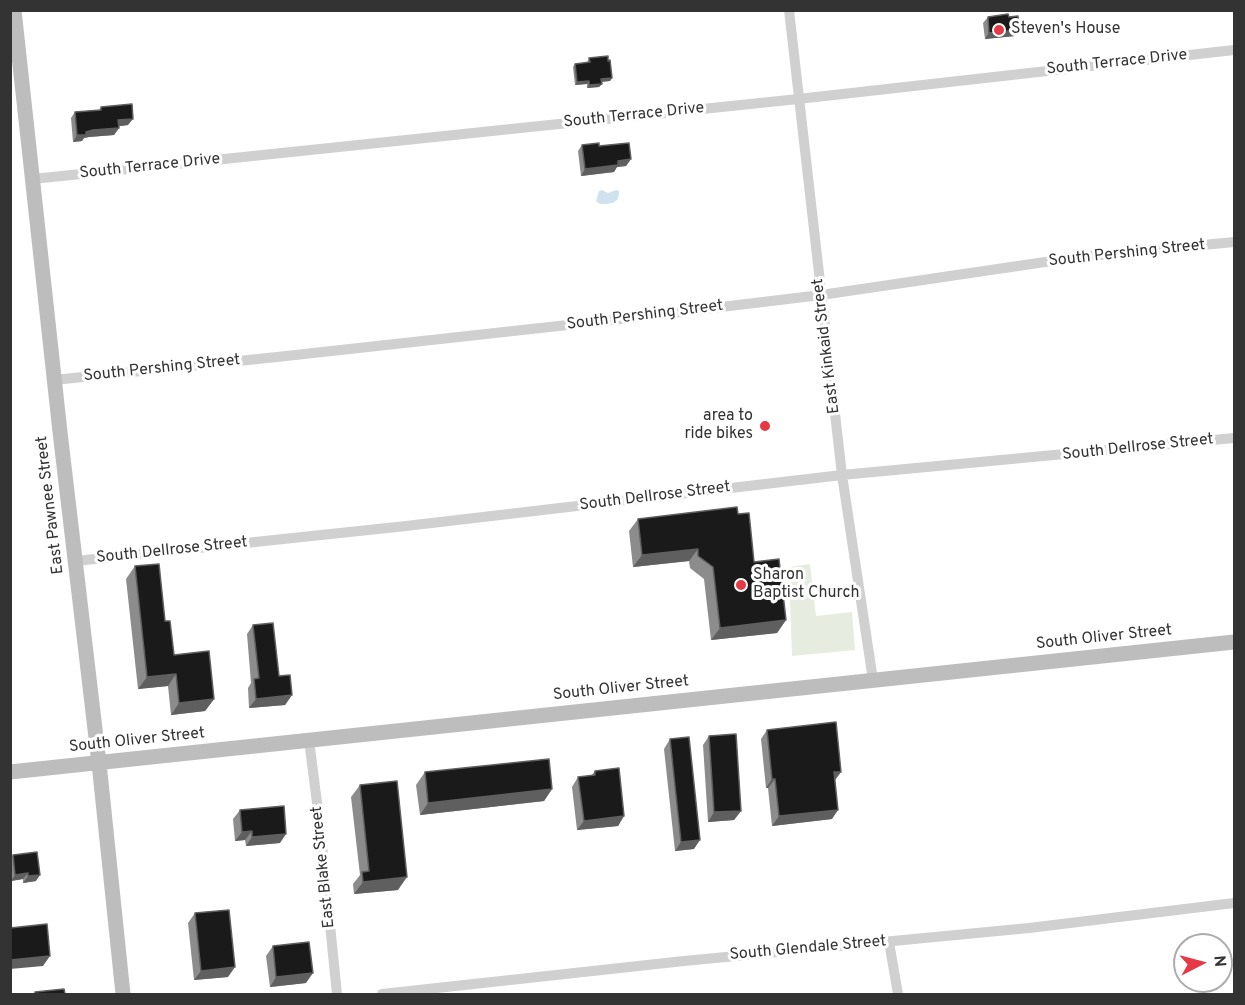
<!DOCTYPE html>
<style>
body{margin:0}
#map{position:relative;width:1245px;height:1005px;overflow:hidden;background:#fff;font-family:Overpass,sans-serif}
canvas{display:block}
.frame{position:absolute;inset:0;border:12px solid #333;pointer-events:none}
.north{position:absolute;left:1173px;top:933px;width:60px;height:60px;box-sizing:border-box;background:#fff;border:2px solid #adadad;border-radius:50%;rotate:84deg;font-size:16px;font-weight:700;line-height:24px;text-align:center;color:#333}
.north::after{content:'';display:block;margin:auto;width:21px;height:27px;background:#e63946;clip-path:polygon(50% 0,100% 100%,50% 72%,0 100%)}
</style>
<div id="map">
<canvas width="1245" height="1005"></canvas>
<div class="frame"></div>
<div class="north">N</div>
</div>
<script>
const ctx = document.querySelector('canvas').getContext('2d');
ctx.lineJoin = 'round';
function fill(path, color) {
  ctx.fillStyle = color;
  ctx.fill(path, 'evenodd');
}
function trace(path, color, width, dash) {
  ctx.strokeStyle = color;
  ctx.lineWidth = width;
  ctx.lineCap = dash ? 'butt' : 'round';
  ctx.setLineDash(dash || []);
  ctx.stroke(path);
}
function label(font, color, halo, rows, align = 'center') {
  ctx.font = font + ' Overpass,sans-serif';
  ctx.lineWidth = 6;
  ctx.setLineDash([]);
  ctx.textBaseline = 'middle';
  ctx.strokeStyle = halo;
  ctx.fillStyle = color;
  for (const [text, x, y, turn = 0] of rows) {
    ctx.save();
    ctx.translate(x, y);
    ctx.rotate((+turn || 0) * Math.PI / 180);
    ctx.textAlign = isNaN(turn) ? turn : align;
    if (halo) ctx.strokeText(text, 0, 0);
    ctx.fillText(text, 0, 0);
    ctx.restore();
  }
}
fill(new Path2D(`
 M810 564 816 616 852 612 855 650 792 656 789 567Z`), '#e6ecdf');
fill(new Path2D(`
 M602 190 608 193 616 190 619 191C620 204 610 204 600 204L596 201 599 191Z`), '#cfe2ee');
trace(new Path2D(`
 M789 10 842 475 873 680
 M33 179 798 99 1234 50
 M54 380 277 357 613 320 821 295 1079 257 1234 242
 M76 561 406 526 842 475 1234 438
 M309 740 320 826 337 994
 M889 942 898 994
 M382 994 684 961 1029 928 1234 903`), '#d0d0d0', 10);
trace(new Path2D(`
 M14 10 60 432 99 763 123 994
 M10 772 1234 642`), '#bdbdbd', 15);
fill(new Path2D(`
 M988 17 1015 36 985 39 983 23Z
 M589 58 612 78 610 81 601 82 602 84 599 87 587 88V84L575 85 573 67 575 64 587 63Z
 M101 107 128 125 119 126V128L114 135 89 137 84 138 82 141 73 142 71 118 75 112 99 110Z
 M582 145 599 146 631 159 626 166 617 167 614 172 581 176 578 151Z
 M738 514 754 562 786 620 777 633 711 640 704 579 690 568 689 561 633 567 629 531 638 519Z
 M135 566 165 621 174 655 214 699 205 711 171 715 168 686 138 689 126 579Z
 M253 625 279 676 292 695 285 705 249 708 248 688 251 683 247 634Z
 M767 730 841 772 835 780 832 819 772 826 768 788H766L761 739Z
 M709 736 741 811 734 820 708 822 703 745Z
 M670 739 694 849 675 851 664 749Z
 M595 771 624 816 618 826 577 830 572 787 578 777 591 776Z
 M425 772 552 789 544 801 420 815 416 785Z
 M360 785 398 890 354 894 353 884 360 875 351 797Z
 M240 810 280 843 246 846 245 840 235 841 233 819Z
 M13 855 36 881 23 883V879L11 881 10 859Z
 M195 913 228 977 194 980 188 923Z
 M273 946 306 983 270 987 266 956Z`), '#8c8c8c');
fill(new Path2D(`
 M1019 30 1015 36 985 39 989 33Z
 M612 78 610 81 599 82 601 79Z
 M589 81 587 84 575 85 577 82Z
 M602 84 599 87 587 88 589 85Z
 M133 119 128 125 114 127 118 120Z
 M119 128 114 135 89 137 84 138 82 141 73 142 77 135 86 132 93 130Z
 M631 159 626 166 617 167 614 172 581 176 585 169 618 161Z
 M698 549 689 561 633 567 642 555Z
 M786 620 777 633 711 640 720 628Z
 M176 674 168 686 138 689 147 677Z
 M292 695 285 705 249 708 256 699Z
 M214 699 205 711 171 715 179 703Z
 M834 772H841L834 781Z
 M772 779H775L768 788H766Z
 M552 789 544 801 420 815 428 803Z
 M838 810 832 819 772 826 779 816Z
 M741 811 734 820 708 822 714 812Z
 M624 816 618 826 577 830 584 821Z
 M252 831 245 840 235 841 242 832Z
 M286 834 280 843 246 846 252 837Z
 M700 840 694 849 675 851 681 842Z
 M28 873 23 879 11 881 15 875Z
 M40 875 36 881 23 883 28 876Z
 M407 877 398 890 354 894 363 882Z
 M50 956 43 966 10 969V960Z
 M235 967 228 977 194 980 201 971Z
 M313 973 306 983 270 987 276 977Z`), '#5f5f5f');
const building = new Path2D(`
 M1008 14 1009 17 1018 16 1019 30 989 33 988 17Z
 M608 56V61L610 60 612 78 601 79 602 84 589 85V81L577 82 575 64 590 62 589 58Z
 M132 104 133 119 118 120 119 128 93 130 86 132V135H77L75 112 101 110V107Z
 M599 143V146L629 143 631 159 618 161V165L585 169 582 145Z
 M737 507 738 514 749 513 754 562 779 559 786 620 720 628 713 567 698 556V549L642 555 638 519Z
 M159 564 165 621H170L174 655 209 651 214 699 179 703 176 674 147 677 135 566Z
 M273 623 279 676 290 675 292 695 256 699 254 679 259 678 253 625Z
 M836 722 841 772H834L838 810 779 816 775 779H772L767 730Z
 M736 734 741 811 714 812 709 736Z
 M689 737 700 840 681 842 670 739Z
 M549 759 552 789 428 803 425 772Z
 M619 768 624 816 584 821 578 777 595 775V771Z
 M397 781 407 877 363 882 362 872 369 871 360 785Z
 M284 806 286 834 252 837V831L242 832 240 810Z
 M37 852 40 875 28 876V873L15 875 13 855Z
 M229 910 235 967 201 971 195 913Z
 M47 924 50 956 10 960V928Z
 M309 942 313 973 276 977 273 946Z
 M64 989 65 994H35V992Z`);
fill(building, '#1a1a1a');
trace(building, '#5f5f5f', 1.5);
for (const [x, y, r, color] of [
 [999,30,6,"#e63946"],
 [765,426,6,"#e63946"],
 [741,585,6,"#e63946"]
]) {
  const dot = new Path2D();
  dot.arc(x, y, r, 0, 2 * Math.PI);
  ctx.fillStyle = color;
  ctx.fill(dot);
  trace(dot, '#fff', 2);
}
label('16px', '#333', '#fff', [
 ["Steven's House",1011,30],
 ["area to",753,417,"right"],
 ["ride bikes",753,435,"right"],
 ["Sharon",753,576],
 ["Baptist Church",753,594]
], 'left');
label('16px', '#333', '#fff', [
 ["South Terrace Drive",1117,63,-6],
 ["South Terrace Drive",634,116,-6],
 ["South Terrace Drive",150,167,-6],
 ["South Pershing Street",1127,254,-6],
 ["South Pershing Street",645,316,-7],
 ["East Kinkaid Street",827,346,-97],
 ["South Pershing Street",162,369,-6],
 ["South Dellrose Street",1138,448,-6],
 ["South Dellrose Street",655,497,-7],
 ["East Pawnee Street",51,505,-97],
 ["South Dellrose Street",172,551,-6],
 ["South Oliver Street",1104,638,-6],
 ["South Oliver Street",621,689,-6],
 ["South Oliver Street",137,741,-6],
 ["East Blake Street",324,867,-96],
 ["South Glendale Street",808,949,-5]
]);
</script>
